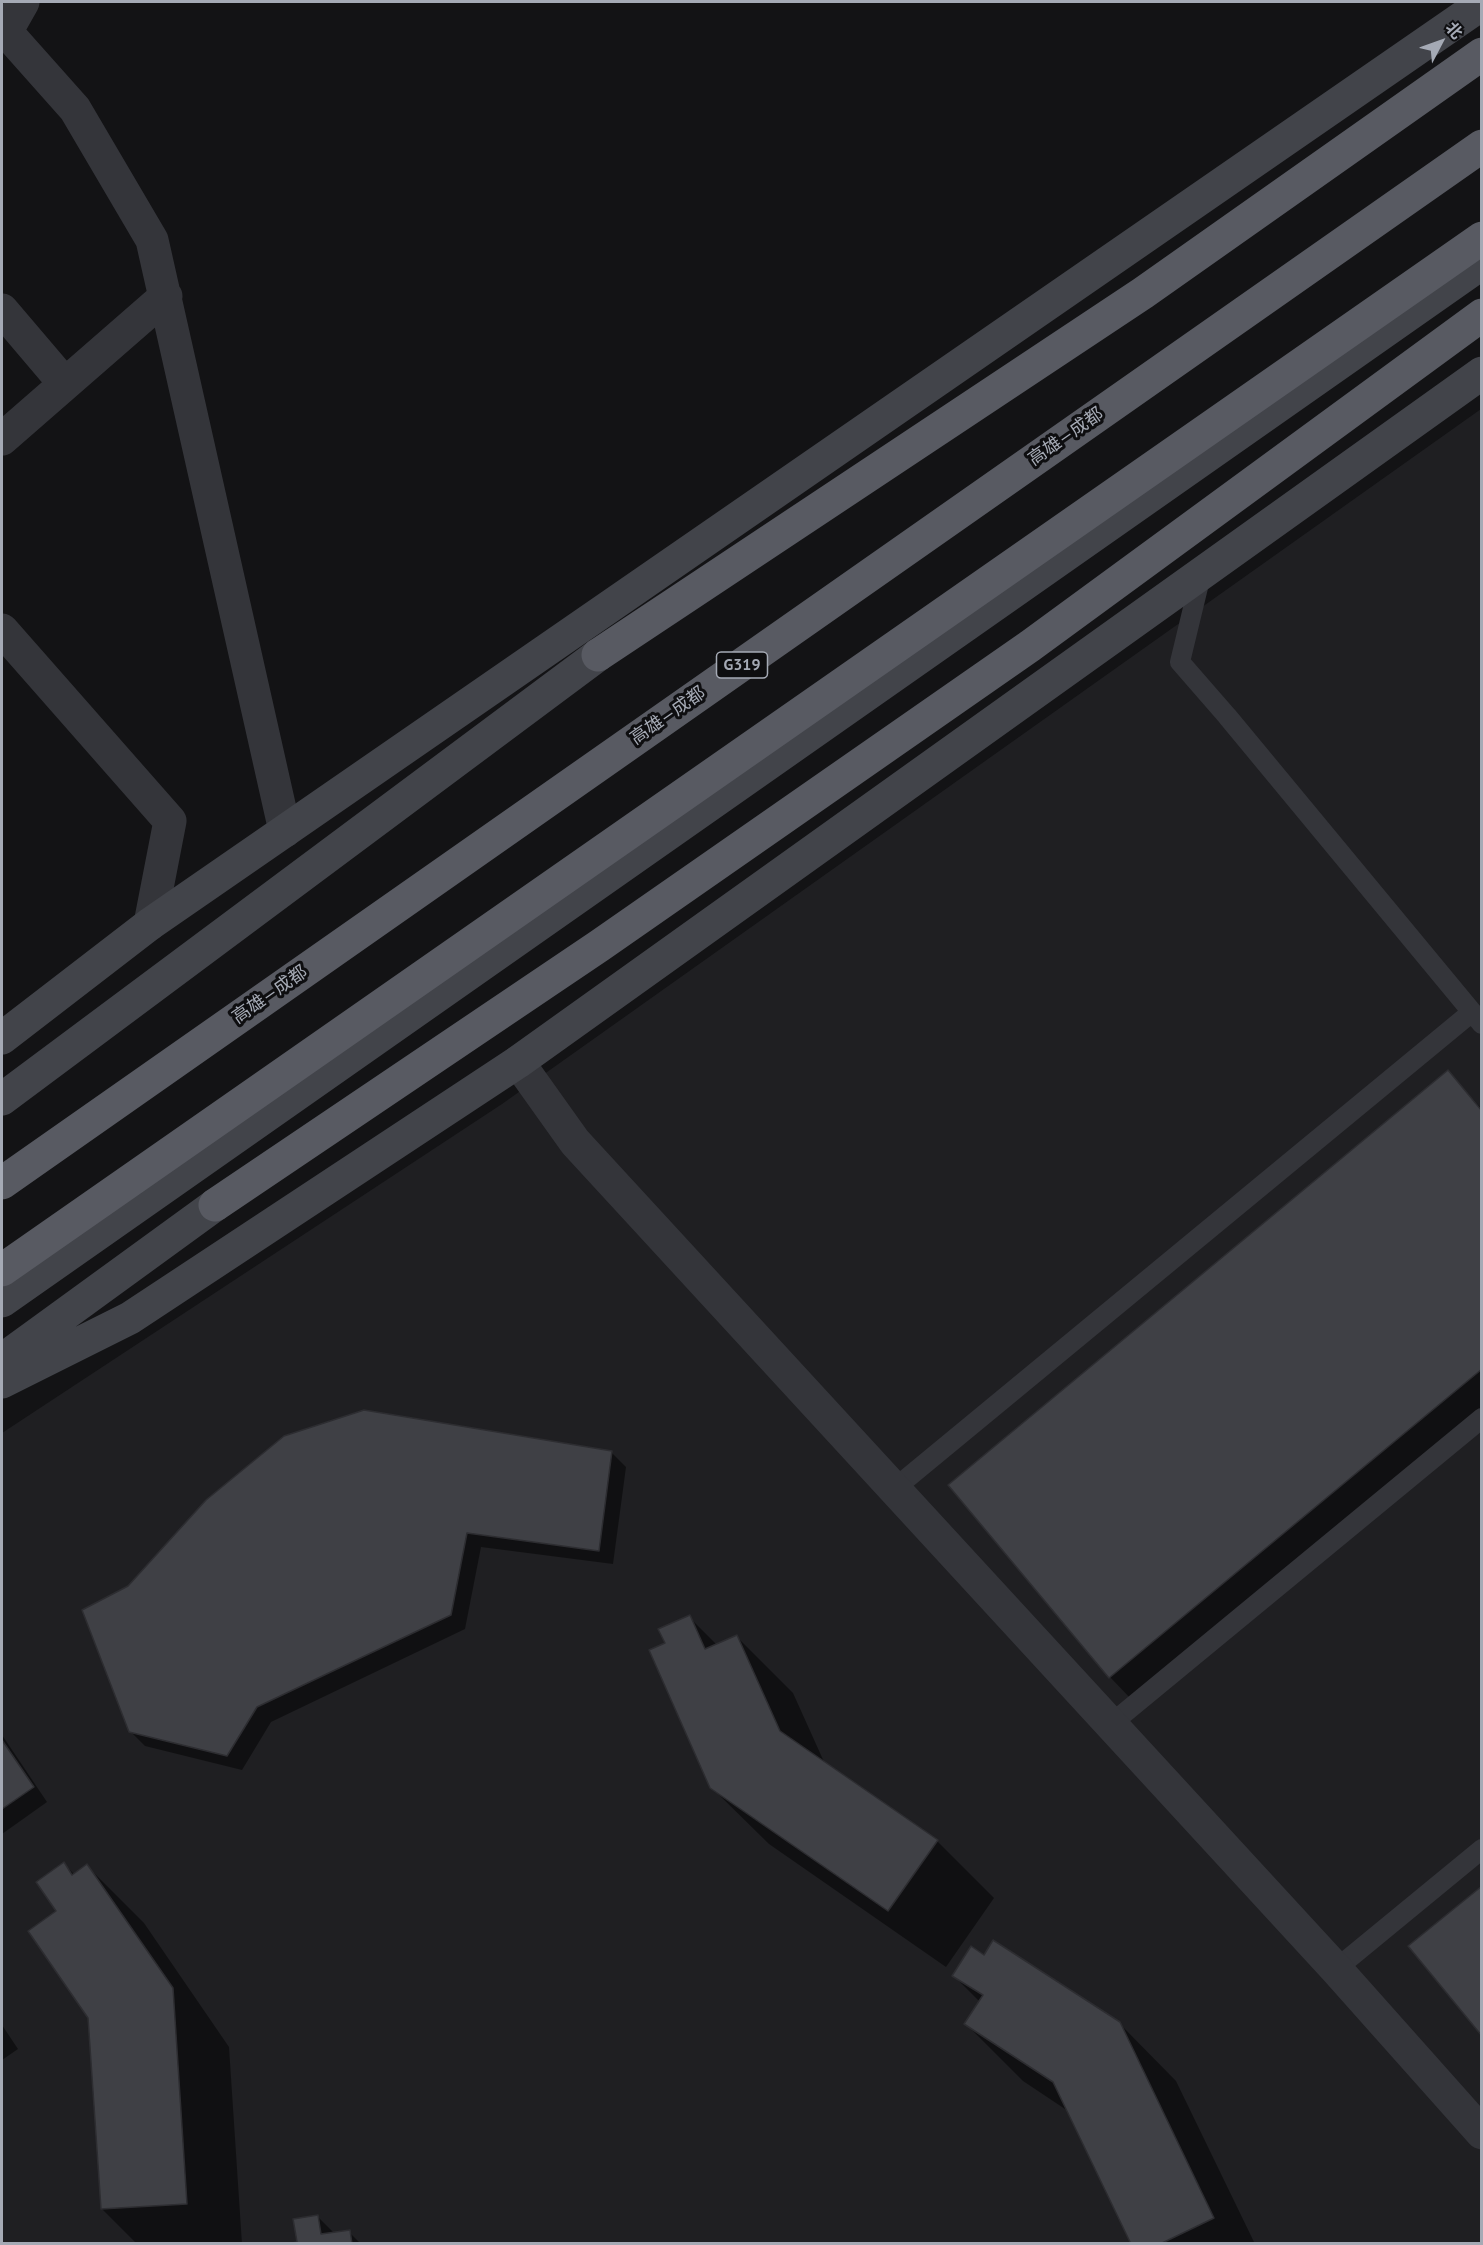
<!DOCTYPE html>
<meta charset="utf-8">
<style>
body{margin:0}
#map{position:relative;width:1483px;height:2245px;overflow:hidden;background:#131315;font-family:"PT Sans","Noto Sans SC",sans-serif}
canvas{display:block}
.frame{position:absolute;inset:0;border:3px solid #a5aab5;pointer-events:none}
.north{position:absolute;left:1411px;top:12px;width:60px;height:60px;-webkit-text-stroke:4px #0e0e10;paint-order:stroke;rotate:49deg;font-size:16px;font-weight:700;line-height:24px;text-align:center;color:#a5aab5}
.north::after{content:'';display:block;margin:auto;width:21px;height:27px;background:#a5aab5;clip-path:polygon(50% 0,100% 100%,50% 72%,0 100%)}
</style>
<div id="map">
<canvas width="1483" height="2245"></canvas>
<div class="frame"></div>
<div class="north">北</div>
</div>
<script>
const ctx = document.querySelector('canvas').getContext('2d');
ctx.lineJoin = 'round';
function fill(path, color) {
  ctx.fillStyle = color;
  ctx.fill(path, 'evenodd');
}
function trace(path, color, width, dash) {
  ctx.strokeStyle = color;
  ctx.lineWidth = width;
  ctx.lineCap = dash ? 'butt' : 'round';
  ctx.setLineDash(dash || []);
  ctx.stroke(path);
}
function label(font, color, halo, rows, align = 'center') {
  ctx.font = font + ' "PT Sans","Noto Sans SC",sans-serif';
  ctx.lineWidth = 6;
  ctx.setLineDash([]);
  ctx.textBaseline = 'middle';
  ctx.strokeStyle = halo;
  ctx.fillStyle = color;
  for (const [text, x, y, turn = 0] of rows) {
    ctx.save();
    ctx.translate(x, y);
    ctx.rotate((+turn || 0) * Math.PI / 180);
    ctx.textAlign = isNaN(turn) ? turn : align;
    if (halo) ctx.strokeText(text, 0, 0);
    ctx.fillText(text, 0, 0);
    ctx.restore();
  }
}
fill(new Path2D(`
 M1481 409V2243L2 2244V1433L502 1104Z`), '#1f1f22');
fill(new Path2D(`
 M1448 1072 1482 1109V1408L1131 1699 1110 1677Z
 M611 1452 626 1467 613 1564 481 1547 465 1629 271 1722 242 1770 145 1746 130 1731 84 1611Z
 M689 1617 717 1645 736 1636 793 1693 825 1764 937 1841 994 1898 946 1967 769 1844 711 1787 667 1644Z
 M2 1735 47 1802 2 1834Z
 M64 1864 75 1875 87 1866 144 1923 229 2047 242 2244H137L102 2209 90 2018 58 1912Z
 M984 1957 1119 2023 1176 2081 1255 2244H1133L1068 2111 1023 2081 966 2024 980 2002 954 1976Z
 M2 2025 18 2049 2 2060Z
 M318 2217 335 2234 349 2232 361 2244H296Z`), '#0007');
const building = new Path2D(`
 M1448 1070 1482 1111V1369L1109 1678 948 1485Z
 M364 1410 612 1451 599 1551 467 1533 451 1615 257 1707 227 1756 129 1732 82 1610 128 1586 206 1500 284 1436Z
 M690 1615 705 1649 737 1635 780 1731 938 1840 888 1911 710 1788 649 1650 665 1643 658 1629Z
 M2 1740 34 1787 2 1809Z
 M64 1862 72 1875 87 1864 173 1988 187 2204 101 2209 88 2018 28 1931 56 1911 36 1882Z
 M1482 1886V2036L1408 1946Z
 M993 1940 1120 2022 1214 2218 1160 2244H1131L1053 2082 964 2024 983 1995 952 1976 971 1946 984 1955Z
 M318 2215 321 2234 350 2230 352 2244H287L297 2242 293 2219Z`);
fill(building, '#3f4045');
trace(building, '#2d2d31', 1.5);
trace(new Path2D(`
 M1201 575 1180 662 1227 716 1482 1024
 M894 1489 1472 1012
 M1111 1724 1482 1418
 M1336 1969 1482 1849`), '#34353a', 20);
trace(new Path2D(`
 M2 27 75 109 152 240 285 831
 M6 32 23 2
 M2 310 65 384
 M2 439 166 296
 M2 630 170 821 150 924
 M518 1062 575 1142 1336 1969 1482 2133`), '#34353a', 33);
trace(new Path2D(`
 M2 1038 150 924 1482 4
 M2 1099 598 655
 M2 1301 1482 263
 M2 1360 215 1205
 M2 1382 130 1318 518 1062 1482 373`), '#42444a', 33);
trace(new Path2D(`
 M598 655 1143 293 1482 54
 M2 1183 1482 146
 M215 1205 599 946 1030 646 1482 315
 M2 1270 1482 238`), '#585a62', 33);
for (const [x, y, w] of [
 [742,665,51]
]) {
  const box = new Path2D();
  box.roundRect(x - w / 2, y - 13, w, 26, 4.5);
  ctx.fillStyle = '#0e0e10';
  ctx.fill(box);
  trace(box, '#a5aab5', 1.5);
}
label('bold 16px', '#a5aab5', null, [
 ["G319",742,665]
]);
label('18px', '#a5aab5', '#0e0e10', [
 ["高雄—成都",1066,437,-35],
 ["高雄—成都",668,716,-35],
 ["高雄—成都",270,995,-35]
]);
</script>
